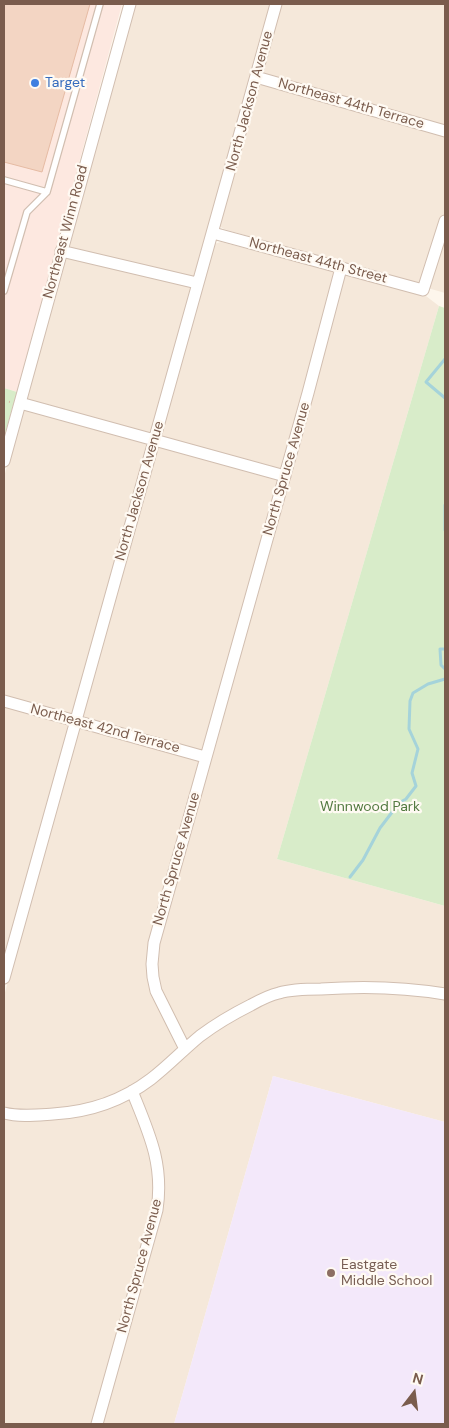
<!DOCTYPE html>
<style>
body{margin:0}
#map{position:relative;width:449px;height:1428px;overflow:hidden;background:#fdf6ec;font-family:"DM Sans",sans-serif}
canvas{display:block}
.frame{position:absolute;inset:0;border:5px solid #7a5c4d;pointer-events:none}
.north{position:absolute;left:389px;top:1368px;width:50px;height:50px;-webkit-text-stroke:4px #fffaf3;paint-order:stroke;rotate:15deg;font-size:14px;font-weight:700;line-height:20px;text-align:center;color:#7a5c4d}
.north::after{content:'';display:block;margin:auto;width:18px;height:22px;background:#7a5c4d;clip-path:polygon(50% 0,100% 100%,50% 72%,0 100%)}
</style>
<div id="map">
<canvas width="449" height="1428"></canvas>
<div class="frame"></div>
<div class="north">N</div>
</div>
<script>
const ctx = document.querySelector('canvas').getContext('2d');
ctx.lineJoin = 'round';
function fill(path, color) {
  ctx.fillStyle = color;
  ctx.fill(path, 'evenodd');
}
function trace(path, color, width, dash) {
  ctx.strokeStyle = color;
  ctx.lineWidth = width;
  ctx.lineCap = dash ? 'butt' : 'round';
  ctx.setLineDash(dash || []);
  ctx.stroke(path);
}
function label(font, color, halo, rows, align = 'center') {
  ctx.font = font + ' "DM Sans",sans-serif';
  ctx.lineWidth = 4.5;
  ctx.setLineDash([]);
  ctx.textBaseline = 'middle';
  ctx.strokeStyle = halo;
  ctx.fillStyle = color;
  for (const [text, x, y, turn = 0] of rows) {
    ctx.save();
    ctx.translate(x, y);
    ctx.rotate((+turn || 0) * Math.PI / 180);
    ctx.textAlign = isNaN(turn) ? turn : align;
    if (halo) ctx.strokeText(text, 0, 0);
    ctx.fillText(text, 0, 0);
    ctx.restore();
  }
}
fill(new Path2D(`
 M136 4H271L4 958V477Z
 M281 4H445V293L224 229 219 226Z
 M221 242 426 296 439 306 277 859 445 906V1122L273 1076 174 1424H4V996L212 248 214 244Z`), '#f5e8da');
fill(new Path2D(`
 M4 4H122L17 392 4 388Z`), '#fde8e0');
fill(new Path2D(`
 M273 1076 445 1122V1424H174Z`), '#f3e8fa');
fill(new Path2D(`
 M439 306 445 308V906L277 859Z
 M4 388 17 392 4 437Z`), '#d8ecc9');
trace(new Path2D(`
 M445 359 426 382 445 398
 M445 505V530
 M445 649H440L441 665 445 669
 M350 877 363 860 380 828 393 811 397 804 406 799 416 786 412 773 418 749 409 729 410 701 413 693 428 684 445 679`), '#a5d3da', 3);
const building = new Path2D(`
 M4 4H90L42 172 4 162Z`);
fill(building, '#f3d5c3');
trace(building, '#e6bba3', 1);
const lane = new Path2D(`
 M4 180 47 192
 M4 291 27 212 47 192 100 4`);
const street = new Path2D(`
 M256 77 445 131
 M213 233 423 290 445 221
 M61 251 197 283
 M20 403 285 476
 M4 461 130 4
 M4 701 205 757
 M4 978C93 653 186 329 276 4
 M185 1049 156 991 153 977 152 964 154 943 308 393 341 268
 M4 1113C19 1117 37 1115 53 1114 89 1112 122 1101 151 1079 168 1066 183 1050 200 1036 216 1024 233 1014 251 1005 260 1000 270 995 279 993 292 989 307 989 321 989 362 986 404 987 445 994
 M97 1424 157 1210C164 1164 149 1133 132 1091`);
trace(lane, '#d1beb0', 8);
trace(street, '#d1beb0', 13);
trace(new Path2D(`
 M4 401 10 402`), '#d9b8a5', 2, [1, 4]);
trace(lane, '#fff', 5.5);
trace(street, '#fff', 11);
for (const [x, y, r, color] of [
 [35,83,5,"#3f7fe0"],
 [331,1273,5,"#8d6e63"]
]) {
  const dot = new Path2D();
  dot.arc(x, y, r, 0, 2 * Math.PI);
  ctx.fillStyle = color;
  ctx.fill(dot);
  trace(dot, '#fffaf3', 2);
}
label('14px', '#366cbe', '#fffaf3', [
 ["Target",45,83]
], 'left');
label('14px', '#7a5c4d', '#fffaf3', [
 ["North Jackson Avenue",250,101,-75],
 ["Northeast 44th Terrace",351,104,16],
 ["Northeast Winn Road",66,232,-75],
 ["Northeast 44th Street",318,261,15],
 ["North Spruce Avenue",287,469,-74],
 ["North Jackson Avenue",140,491,-74],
 ["Northeast 42nd Terrace",105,729,15],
 ["North Spruce Avenue",177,859,-74],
 ["North Spruce Avenue",140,1266,-75]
]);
label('14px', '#537a41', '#fffaf3', [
 ["Winnwood Park",370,807]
]);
label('14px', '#785e54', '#fffaf3', [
 ["Eastgate",341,1265],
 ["Middle School",341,1281]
], 'left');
</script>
